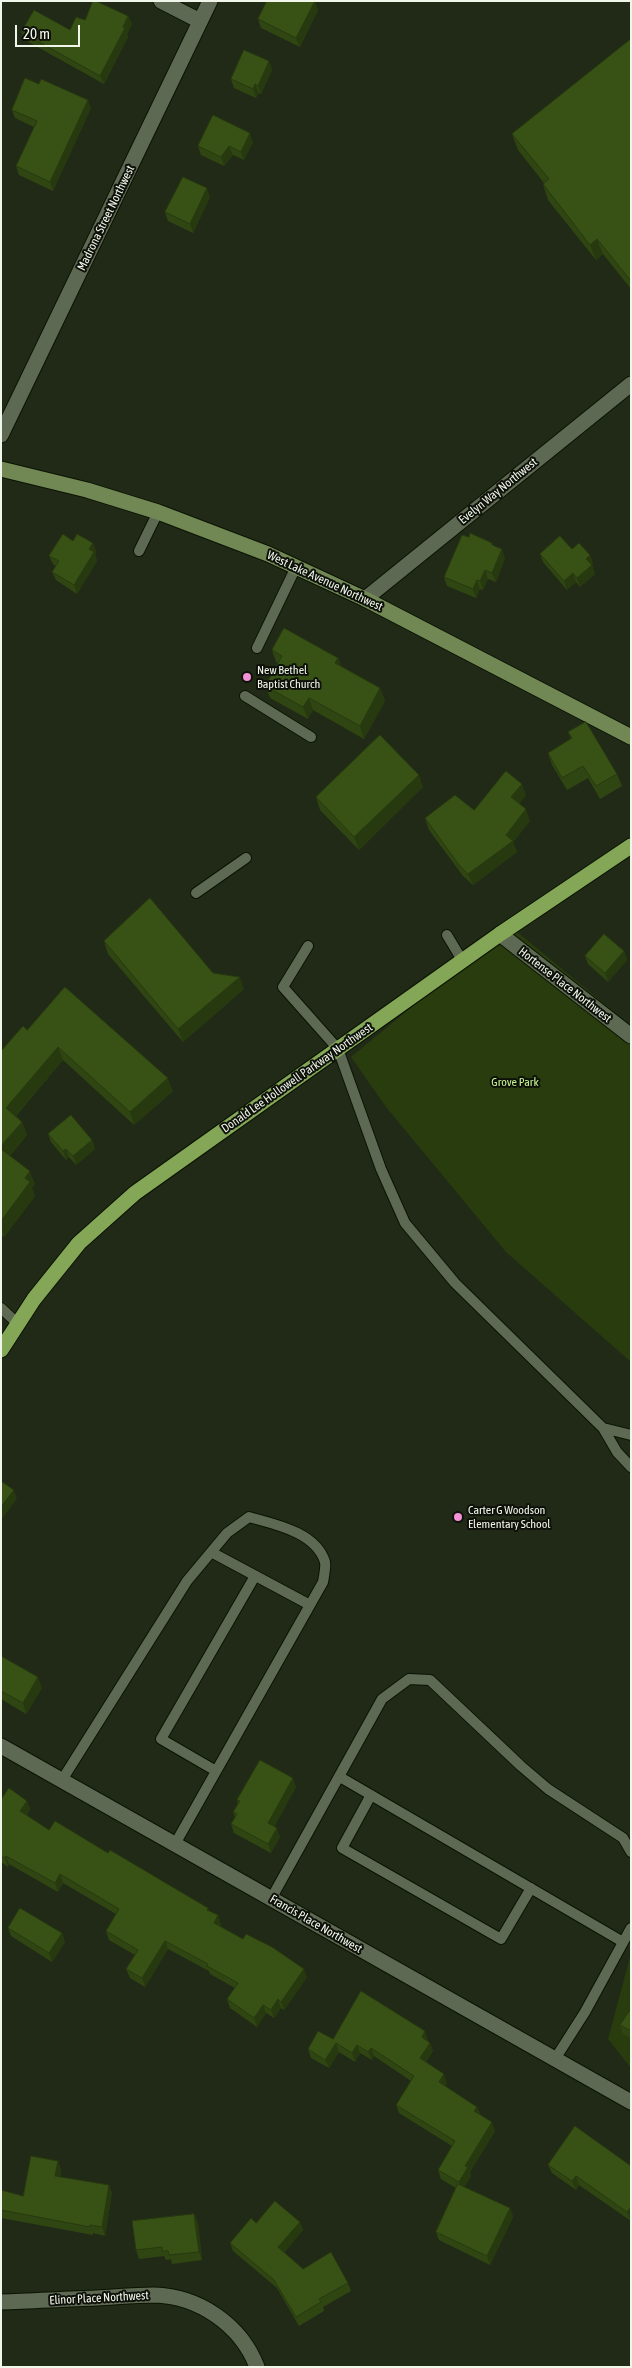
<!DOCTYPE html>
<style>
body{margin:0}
#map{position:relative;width:632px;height:2368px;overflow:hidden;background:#212a17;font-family:"Asap Condensed",sans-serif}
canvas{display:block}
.frame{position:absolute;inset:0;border:2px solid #f0f7ea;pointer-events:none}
.scale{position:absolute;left:15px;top:25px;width:65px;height:22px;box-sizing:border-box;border:2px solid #f0f7ea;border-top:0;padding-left:6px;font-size:15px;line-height:18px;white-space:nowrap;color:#f0f7ea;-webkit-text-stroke:4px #0d1109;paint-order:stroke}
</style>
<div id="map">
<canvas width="632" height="2368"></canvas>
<div class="frame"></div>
<div class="scale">20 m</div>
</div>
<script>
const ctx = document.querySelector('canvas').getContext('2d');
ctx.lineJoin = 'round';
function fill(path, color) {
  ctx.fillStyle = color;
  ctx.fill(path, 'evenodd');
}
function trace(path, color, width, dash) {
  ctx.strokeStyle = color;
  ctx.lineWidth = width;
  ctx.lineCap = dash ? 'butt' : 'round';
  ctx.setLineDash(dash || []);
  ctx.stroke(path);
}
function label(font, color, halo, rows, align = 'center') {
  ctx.font = font + ' "Asap Condensed",sans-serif';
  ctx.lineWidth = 4;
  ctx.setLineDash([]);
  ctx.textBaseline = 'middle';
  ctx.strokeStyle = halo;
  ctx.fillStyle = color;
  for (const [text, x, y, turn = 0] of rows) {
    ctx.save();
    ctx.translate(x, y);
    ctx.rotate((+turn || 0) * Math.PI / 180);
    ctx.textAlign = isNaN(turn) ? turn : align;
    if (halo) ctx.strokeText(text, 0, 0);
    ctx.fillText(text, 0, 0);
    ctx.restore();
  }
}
fill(new Path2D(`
 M510 926 631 1026V1362L506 1252 386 1107 351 1057Z
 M631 1953V2068L608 2039Z`), '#293c0e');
const lane = new Path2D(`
 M139 551 158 512
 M257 648 296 567
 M245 696 311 737
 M196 893 246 858
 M447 935 462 960
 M308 946 283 987 338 1049 381 1169 405 1223 455 1283 603 1428 617 1452 631 1467
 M1 1308 18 1324
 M603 1428 631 1435
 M211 1552 310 1605
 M216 1771 161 1739 255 1576
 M340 1777 623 1942
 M62 1780 187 1581 227 1533 249 1517C274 1524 316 1532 325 1562 326 1567 324 1576 323 1582L175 1844
 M371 1795 342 1848 501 1939 531 1888
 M271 1899 382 1699 409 1679 430 1680 521 1766 548 1789 623 1838 631 1852
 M555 2059 585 2012 631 1928`);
const street = new Path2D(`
 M161 1 200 21
 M1 435 210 1
 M365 599 631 384
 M500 934 631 1036
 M1 1746 631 2102
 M1 2302C33 2301 65 2299 97 2298 116 2297 135 2295 154 2295 199 2296 241 2325 257 2367`);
const secondary = new Path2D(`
 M1 469 87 490 158 512 268 554 365 599 631 737`);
const primary = new Path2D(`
 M1 1350 34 1299 79 1243 135 1193 500 934 631 846`);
trace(lane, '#0b1302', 12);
trace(street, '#0b1302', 17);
trace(secondary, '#0b1302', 17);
trace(primary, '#0b1302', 17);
trace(lane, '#5e6953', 10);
trace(street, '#5e6953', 15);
trace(secondary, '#718855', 15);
trace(primary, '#84a757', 15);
fill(new Path2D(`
 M318 10 300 47 261 28 258 19Z
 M128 16 132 24 127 34 128 37 104 84 25 40 21 32 70 30 85 20Z
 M631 39V289L603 254 596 260 548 200 543 184 544 183 518 150 512 134Z
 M269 61 272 70 261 94 259 93 256 98 234 88 231 79Z
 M39 84 91 108 53 191 19 175 16 166 34 127 15 118 12 110Z
 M253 142 244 160 233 155 224 166 201 155 198 146Z
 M210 197 193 233 168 221 165 212Z
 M469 537 492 543 494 546 505 558 496 582 488 579 483 590 480 589 476 598 447 586 444 577Z
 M73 541 93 543 96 552 95 554 97 561 77 594 56 580 52 572 56 566 53 564 49 556Z
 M572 549 590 555 593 564 592 565 595 574 580 587 576 582 567 590 543 562 540 554Z
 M272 650 338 658 341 666 380 688 385 701 364 739 313 710 308 719 270 698 265 686 278 663 276 662Z
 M568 732 617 774 622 786 600 799 588 778 567 790 552 765 548 753 571 739Z
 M423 787 359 850 320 810 316 797Z
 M526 795 519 804 530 821 513 842 517 852 473 885 463 876 429 830 425 818 474 810Z
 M104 941 213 973 244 989 183 1042 108 954Z
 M624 951 627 960 608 982 588 964 585 956Z
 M27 1030 173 1091 134 1125 63 1060 16 1116 22 1122 27 1135 10 1156 35 1184 32 1187 35 1196 4 1237 1 1235V1051Z
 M48 1134 92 1140 95 1149 76 1165 69 1157 66 1160 51 1142Z
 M1 1656 42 1688 26 1714 1 1699Z
 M296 1787 274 1827 280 1837 271 1853 234 1833 231 1824 235 1817 233 1812 238 1803 237 1800Z
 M1 1800 27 1801 30 1809 27 1815 49 1830 108 1853 208 1908 209 1911 221 1924 220 1926 307 1977 284 2010 281 2008 274 2018 266 2013 257 2027 230 2008 227 1999 235 1988 210 1974 209 1971 168 1949 145 1987 130 1978 126 1969 135 1955 109 1940 106 1931 116 1914 63 1883 58 1892 9 1864 8 1867 1 1862Z
 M8 1928 62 1933 65 1942 52 1962 11 1936Z
 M631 2009V2038L623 2034 620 2025Z
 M333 2039 428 2040V2041L430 2043 433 2051 426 2062 447 2083 445 2086 477 2107 480 2114 495 2131 470 2172 471 2176 464 2187 510 2208 513 2217 490 2265 439 2240 436 2232 456 2188 441 2179 438 2170 452 2146 399 2113 396 2105 411 2081 374 2056 372 2060 360 2053 355 2062 339 2052 329 2068 311 2058 308 2049Z
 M58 2161 61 2170 60 2177 109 2185 112 2193 105 2236 93 2233V2235L1 2218V2190L23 2196Z
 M548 2165 631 2166V2221L579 2185 576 2190 552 2173Z
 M194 2214 198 2223 202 2260 172 2264 171 2259 166 2260 164 2256 139 2259 136 2250Z
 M300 2222 303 2230 284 2252 303 2269 348 2283 351 2291 323 2307 324 2311 299 2326 277 2288 233 2251 230 2243Z`), '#304612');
fill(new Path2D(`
 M315 1 318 10 300 47 296 38Z
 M128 16 132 24 127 34 128 37 104 84 100 76Z
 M269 61 272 70 261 94 258 86Z
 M255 84 259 93 256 98 253 89Z
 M88 100 91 108 53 191 50 182Z
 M250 133 253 142 244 160 241 152Z
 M229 146 233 155 224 166 221 157Z
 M207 188 210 197 193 233 190 224Z
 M597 239 603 254 596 260 590 245Z
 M93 543 96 552 95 554 97 561 77 594 74 585 89 549Z
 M502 549 505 558 496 582 492 573Z
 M590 555 593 564 592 565 595 574 580 587 577 578 586 559Z
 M485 570 488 579 483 590 480 581Z
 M573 573 576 582 567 590 564 581Z
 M477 580 480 589 476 598 473 589Z
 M338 658 342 670 335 663Z
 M380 688 385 701 364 739 360 726Z
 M309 698 313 710 308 719 303 707Z
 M419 775 423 787 359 850 354 837Z
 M522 784 526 795 515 809 511 797Z
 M526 809 530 821 513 842 517 852 473 885 468 874 506 835Z
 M624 951 627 960 608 982 605 973Z
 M240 977 244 989 183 1042 178 1029Z
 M58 1047 63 1060 11 1121 6 1108Z
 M168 1078 173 1091 134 1125 130 1112Z
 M22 1122 27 1135 5 1162 1 1152V1146Z
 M92 1140 95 1149 76 1165 73 1156Z
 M66 1149 69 1157 66 1160 63 1151Z
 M30 1171 35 1184 32 1187 35 1196 4 1237 1 1229V1221L25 1178Z
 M14 1490 17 1499 1 1520V1507Z
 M38 1677 42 1688 26 1714 23 1703Z
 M293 1778 296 1787 271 1832 268 1823Z
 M27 1801 30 1809 24 1819 20 1811Z
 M277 1828 280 1837 271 1853 268 1844Z
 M6 1856 9 1864 8 1867 5 1858Z
 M60 1874 63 1883 58 1892 55 1883Z
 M218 1915 221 1924 217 1931 214 1923Z
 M62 1933 65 1942 52 1962 49 1953Z
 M165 1941 168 1949 145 1987 142 1978Z
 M304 1969 307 1977 284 2010 281 2002Z
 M278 1999 281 2008 274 2018 271 2010Z
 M263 2005 266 2013 257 2027 254 2018Z
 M425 2031 428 2040 425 2045 422 2037Z
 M336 2043 339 2052 329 2068 325 2060Z
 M430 2043 433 2051 423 2067 420 2058Z
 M357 2045 360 2053 355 2062 352 2053Z
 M371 2048 374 2056 372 2060 368 2052Z
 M444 2074 447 2083 442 2091 439 2082Z
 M477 2107 480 2116 474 2111Z
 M492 2122 495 2131 470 2172 471 2176 462 2191 459 2182 465 2166Z
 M58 2161 61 2170 59 2185 55 2176Z
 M576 2176 579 2185 576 2190 572 2181Z
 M109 2185 112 2193 105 2236 102 2227Z
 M631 2207V2221L627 2212Z
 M510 2208 513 2217 490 2265 487 2256Z
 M194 2214 198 2223 202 2260 199 2252Z
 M300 2222 303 2230 282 2256 278 2247Z`), '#27390f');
const building = new Path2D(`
 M93 1H96L128 16 123 27 125 28 100 76 21 32 34 10 70 30 76 17 85 20Z
 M267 1H315L296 38 258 19Z
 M631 39V281L597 239 590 245 543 184 549 179 512 134Z
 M244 50 269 61 258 86 255 84 253 89 231 79Z
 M25 78 39 84 41 79 88 100 50 182 16 166 37 121 12 110Z
 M213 115 250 133 241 152 229 146 221 157 198 146Z
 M183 177 207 188 190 224 165 212Z
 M470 533 492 543V545L502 549 492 573 485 570 480 581 477 580 473 589 444 577 462 535 469 537Z
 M63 534 73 541 77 534 93 543 89 549 94 552 74 585 52 572 59 561 49 556Z
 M560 536 572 549 579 543 590 555 586 559 592 565 577 578 573 573 564 581 540 554Z
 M284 628 338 658 335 663 380 688 360 726 309 698 303 707 265 686 282 656 272 650Z
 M586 722 617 774 596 786 583 766 562 778 548 753 572 738 568 732Z
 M380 735 419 775 354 837 316 797Z
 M506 771 522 784 511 797 526 809 506 835 513 841 468 874 459 865 425 818 455 795 474 810Z
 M150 898 213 973 240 977 178 1029 104 941Z
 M604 934 624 951 605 973 585 956Z
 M65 987 168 1078 130 1112 58 1047 6 1108 22 1122 1 1146V1051L23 1026 27 1030Z
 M71 1115 92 1140 73 1156 66 1149 63 1151 48 1134Z
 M1 1149 30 1171 25 1178 30 1182 1 1221Z
 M1 1481 14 1490 1 1507Z
 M1 1656 38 1677 23 1703 1 1691Z
 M260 1760 293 1778 268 1823 277 1828 268 1844 231 1824 237 1814 233 1812 240 1801 237 1800Z
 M9 1788 27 1801 20 1811 49 1830 55 1821 108 1853 110 1850 208 1908 207 1910 218 1915 214 1923 243 1939 246 1934 272 1947 304 1969 281 2002 278 1999 271 2010 263 2005 254 2018 227 1999 238 1983 207 1966 208 1964 165 1941 142 1978 126 1969 138 1950 106 1931 119 1909 60 1874 55 1883 6 1856 5 1858 1 1856V1800Z
 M20 1908 62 1933 49 1953 8 1928Z
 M361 1991 425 2031 422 2037 430 2043 420 2058 444 2074 439 2082 477 2107 474 2111 492 2122 465 2166 468 2167 459 2182 438 2170 455 2141 396 2105 414 2076 371 2048 368 2052 357 2045 352 2053 336 2043 325 2060 308 2049 318 2031 333 2039Z
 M631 2009V2031L620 2025Z
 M575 2126 631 2166V2207L627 2212 576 2176 572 2181 548 2165Z
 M31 2156 58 2161 55 2176 109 2185 102 2227 90 2225V2227L1 2210V2190L23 2196Z
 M458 2184 510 2208 487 2256 436 2232Z
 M275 2201 300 2222 278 2247 303 2269 331 2252 348 2283 319 2299 321 2302 296 2317 274 2280 230 2243 251 2218 256 2223Z
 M194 2214 199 2252 169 2255 168 2251H162V2247L136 2250 132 2221Z`);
fill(building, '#385115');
trace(building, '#27390f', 1);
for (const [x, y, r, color] of [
 [247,677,5,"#f391d6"],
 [458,1517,5,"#f391d6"]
]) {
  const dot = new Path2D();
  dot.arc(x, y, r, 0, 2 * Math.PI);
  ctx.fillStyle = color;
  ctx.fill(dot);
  trace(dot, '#0d1109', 2);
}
label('12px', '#f0f7ea', '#0d1109', [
 ["Madrona Street Northwest",106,218,-64],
 ["Evelyn Way Northwest",498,491,-39],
 ["West Lake Avenue Northwest",325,581,25],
 ["Hortense Place Northwest",565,985,38],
 ["Donald Lee Hollowell Parkway Northwest",297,1078,-35],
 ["Francis Place Northwest",316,1924,30],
 ["Elinor Place Northwest",99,2298,-3]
]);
label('12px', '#f0f7ea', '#0d1109', [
 ["New Bethel",257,670],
 ["Baptist Church",257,684],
 ["Carter G Woodson",468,1510],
 ["Elementary School",468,1524]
], 'left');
label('12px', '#c6f68e', '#0d1109', [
 ["Grove Park",515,1082]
]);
</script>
